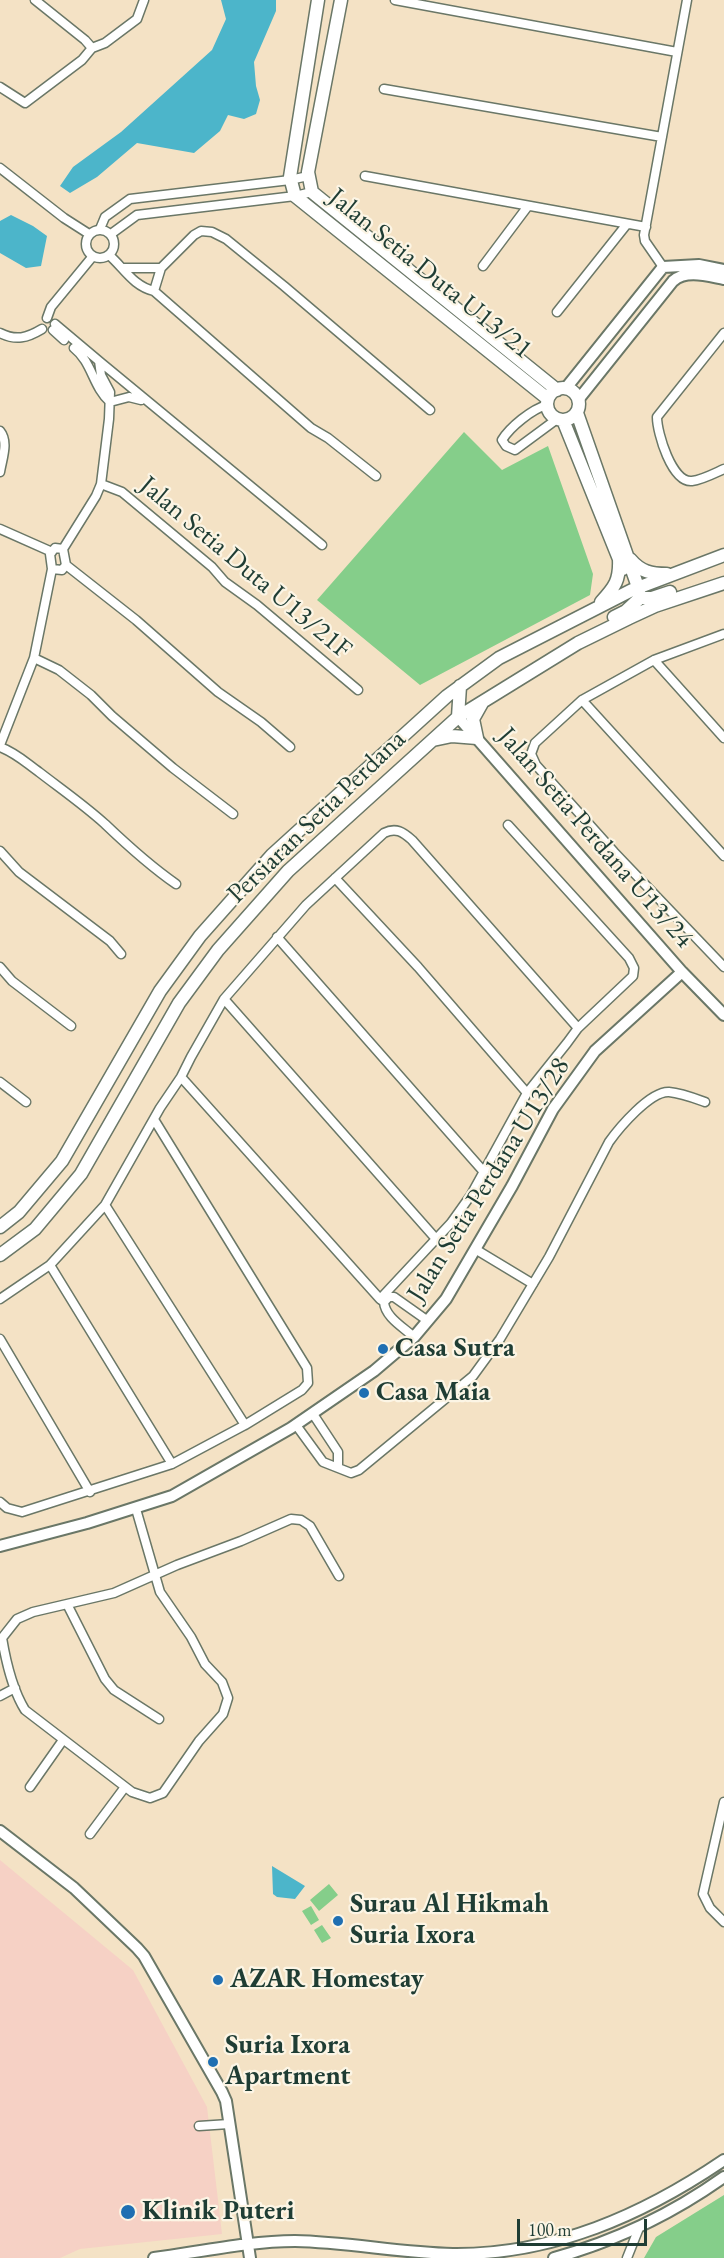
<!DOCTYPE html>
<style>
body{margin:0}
#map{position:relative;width:724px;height:2258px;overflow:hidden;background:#f4e2c5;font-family:"EB Garamond",serif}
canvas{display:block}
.scale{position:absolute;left:517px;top:2219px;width:130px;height:27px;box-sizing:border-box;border:3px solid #1f3d34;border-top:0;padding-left:8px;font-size:18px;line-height:21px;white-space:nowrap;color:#1f3d34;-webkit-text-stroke:4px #fcf5e5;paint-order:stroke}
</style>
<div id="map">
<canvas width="724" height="2258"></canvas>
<div class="scale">100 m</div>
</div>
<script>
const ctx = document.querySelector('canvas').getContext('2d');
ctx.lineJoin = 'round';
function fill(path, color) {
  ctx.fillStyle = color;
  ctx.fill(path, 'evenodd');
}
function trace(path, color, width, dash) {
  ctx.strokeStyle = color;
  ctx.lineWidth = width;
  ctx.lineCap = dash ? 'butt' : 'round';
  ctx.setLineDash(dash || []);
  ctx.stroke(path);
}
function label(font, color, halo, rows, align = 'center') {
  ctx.font = font + ' "EB Garamond",serif';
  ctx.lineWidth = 4.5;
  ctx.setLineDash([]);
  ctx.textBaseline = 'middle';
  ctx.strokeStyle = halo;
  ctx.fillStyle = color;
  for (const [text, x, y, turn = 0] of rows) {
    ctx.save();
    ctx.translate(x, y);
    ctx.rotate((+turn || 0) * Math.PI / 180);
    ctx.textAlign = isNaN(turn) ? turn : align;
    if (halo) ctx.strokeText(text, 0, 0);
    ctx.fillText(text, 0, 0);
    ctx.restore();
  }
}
fill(new Path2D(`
 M0 1860 133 1970 207 2107 222 2234 80 2249 60 2258H0Z`), '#f6d1c5');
fill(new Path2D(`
 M464 432 502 470 548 446 593 574 590 595 420 685 317 600Z
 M329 1884 338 1895 319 1911 310 1900Z
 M311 1906 319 1920 311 1925 302 1911Z
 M322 1925 331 1938 322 1943 314 1930Z
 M724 2195V2258H644L656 2237Z`), '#85ce8a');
fill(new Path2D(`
 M221 0H276V11L254 62 256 86 260 100 256 114 244 119 228 115 220 131 194 153 137 143 97 177 70 193 60 186 73 167 121 132 212 50 226 19Z
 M11 215 33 226 47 236 41 266 26 268 0 253V221Z
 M272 1866 305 1886 295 1899 277 1897 273 1894Z`), '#4cb5ca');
const minor = new Path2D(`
 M35 0 85 40 92 48
 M395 0 677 52
 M0 87 25 103 82 60 92 48 105 43 137 19 144 0
 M384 89 662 137
 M0 168 64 218 89 234
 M365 176 646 227
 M100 229 105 217 130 199 290 180 308 176
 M86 244a14 14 0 1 1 28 0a14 14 0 1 1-28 0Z
 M111 234 137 215 295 196 312 192
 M109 255C124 268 133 286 154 291L311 428 328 438 376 476
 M483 266 528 206
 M663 267 645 241 644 235 687 0
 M124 268H161
 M154 291 161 268 194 235 201 231 212 232 226 239 284 286 430 410
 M557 312 627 224
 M47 318 51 307 93 256
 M55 324 99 361 101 375 110 392 109 419 101 484 96 496 63 549
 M53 330 64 340
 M0 333C16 341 27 338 42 329
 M724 333 657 417C657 433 672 483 692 481 702 480 715 473 724 469
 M74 348C92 362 93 387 110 402
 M99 361 322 545
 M110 402 129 397 141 400
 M547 405C532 409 510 427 502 440L506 446 515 450 557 419
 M0 431C9 442 2 459 0 472
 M101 484 122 492 212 567 225 582 257 605 358 690
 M0 529 52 552
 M55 548 63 549 66 565 62 570 52 569 50 554Z
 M66 565 136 620 218 692 261 722 290 747
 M724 634 654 660 582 700 535 743 531 754 536 765 614 852 724 967
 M34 658 59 670 91 695 112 716 173 768 233 814
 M654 660 724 738
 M582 700 724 856
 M0 745 34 658 52 569
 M0 747C16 753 25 762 39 772 61 789 84 805 105 824 127 845 150 866 176 884
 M0 851 19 872 110 941 121 954
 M335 878 418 967 527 1093
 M277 937 484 1172
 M0 967 12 981 71 1026
 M224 999 437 1240
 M181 1077 380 1299
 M0 1082 26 1102
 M105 1205 245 1425
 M475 1249 533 1284
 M50 1265 172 1464
 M0 1299 50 1265 105 1205 160 1108 181 1077 191 1057 224 999 306 905 384 833C396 827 403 832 412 840L578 1028
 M384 1302 389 1297H394L428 1321
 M414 1337C403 1327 385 1317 384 1302L380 1299 451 1223 471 1195 527 1093 567 1043 578 1028 633 976 634 968 629 958 508 825
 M0 1339 90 1492
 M313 1414 338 1452V1467
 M296 1425 323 1462 351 1473 359 1470 473 1376 500 1339 549 1257 609 1142C619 1128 650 1091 669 1092 681 1093 694 1098 705 1102
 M0 1502 7 1508 22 1512 172 1464 245 1425 302 1390 308 1383 307 1368 155 1121
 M136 1509 160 1592 191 1637 205 1664 222 1682 228 1698 223 1714 199 1741 163 1793 150 1798 132 1792 25 1710C12 1689 6 1662 2 1638L17 1619 33 1612 114 1593 177 1565 241 1541 291 1519 301 1520 310 1526 339 1576
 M67 1604 105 1679 114 1690 159 1719
 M0 1696 15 1688
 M30 1787 63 1740
 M724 1802 703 1894 710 1908 724 1922
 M90 1834 125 1787
 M199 2126 229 2124
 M627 2258 639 2228`);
const tertiary = new Path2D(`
 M566 388 663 267 699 265 724 270
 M578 400 673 281C686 269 708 276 724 279
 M458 717 682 972 724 1015
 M0 1546 87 1523 172 1496 291 1428 374 1371 414 1337 446 1299 512 1186 553 1109 595 1051 682 972
 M0 1831 74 1888 137 1948 144 1956 222 2092 226 2101 250 2258
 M154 2258C199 2252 250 2241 295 2241 348 2242 400 2253 453 2254 553 2255 643 2215 724 2160
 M554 2258C616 2241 672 2214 724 2177`);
const secondary = new Path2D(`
 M318 0 290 177 295 196 548 399
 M341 0 308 172 312 192 557 390
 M547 404a16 16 0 1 1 32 0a16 16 0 1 1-32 0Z
 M577 413 638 587 640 598
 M563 420 623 569
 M630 559C641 572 651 574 667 574
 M601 602C615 587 620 580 619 559
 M614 617 626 611 640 598H652L670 592
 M458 717 460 686
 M433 740 452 736 477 738 473 719 482 703
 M0 1227 19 1212 62 1161 160 991 200 936 272 855 447 696 499 658 632 590 724 555
 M0 1255 35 1229 81 1174 179 1003 218 950 288 871 458 717 578 643 629 618 655 606 724 583`);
trace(minor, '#6a7767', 11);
trace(tertiary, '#6a7767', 14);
trace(secondary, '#6a7767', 15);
trace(minor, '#fff', 8);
trace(tertiary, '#fff', 10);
trace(secondary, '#fff', 12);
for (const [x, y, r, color] of [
 [383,1349,6,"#1f6fb2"],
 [364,1393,6,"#1f6fb2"],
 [338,1921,6,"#1f6fb2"],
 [218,1980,6,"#1f6fb2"],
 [213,2062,6,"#1f6fb2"],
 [128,2212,8,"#1f6fb2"]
]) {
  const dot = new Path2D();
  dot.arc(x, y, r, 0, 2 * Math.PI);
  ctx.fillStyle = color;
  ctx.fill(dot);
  trace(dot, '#fcf5e5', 2);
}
label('27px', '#1f3d34', '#fcf5e5', [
 ["Jalan Setia Duta U13/21",430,274,39],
 ["Jalan Setia Duta U13/21F",245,568,40],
 ["Persiaran Setia Perdana",317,817,-44],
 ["Jalan Setia Perdana U13/24",595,838,49],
 ["Jalan Setia Perdana U13/28",489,1180,-58]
]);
label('bold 27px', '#1f3d34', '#fcf5e5', [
 ["Casa Sutra",395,1349],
 ["Casa Maia",376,1393],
 ["Surau Al Hikmah",350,1905],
 ["Suria Ixora",350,1936],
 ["AZAR Homestay",230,1980],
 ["Suria Ixora",225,2046],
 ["Apartment",225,2077],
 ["Klinik Puteri",142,2212]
], 'left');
</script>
